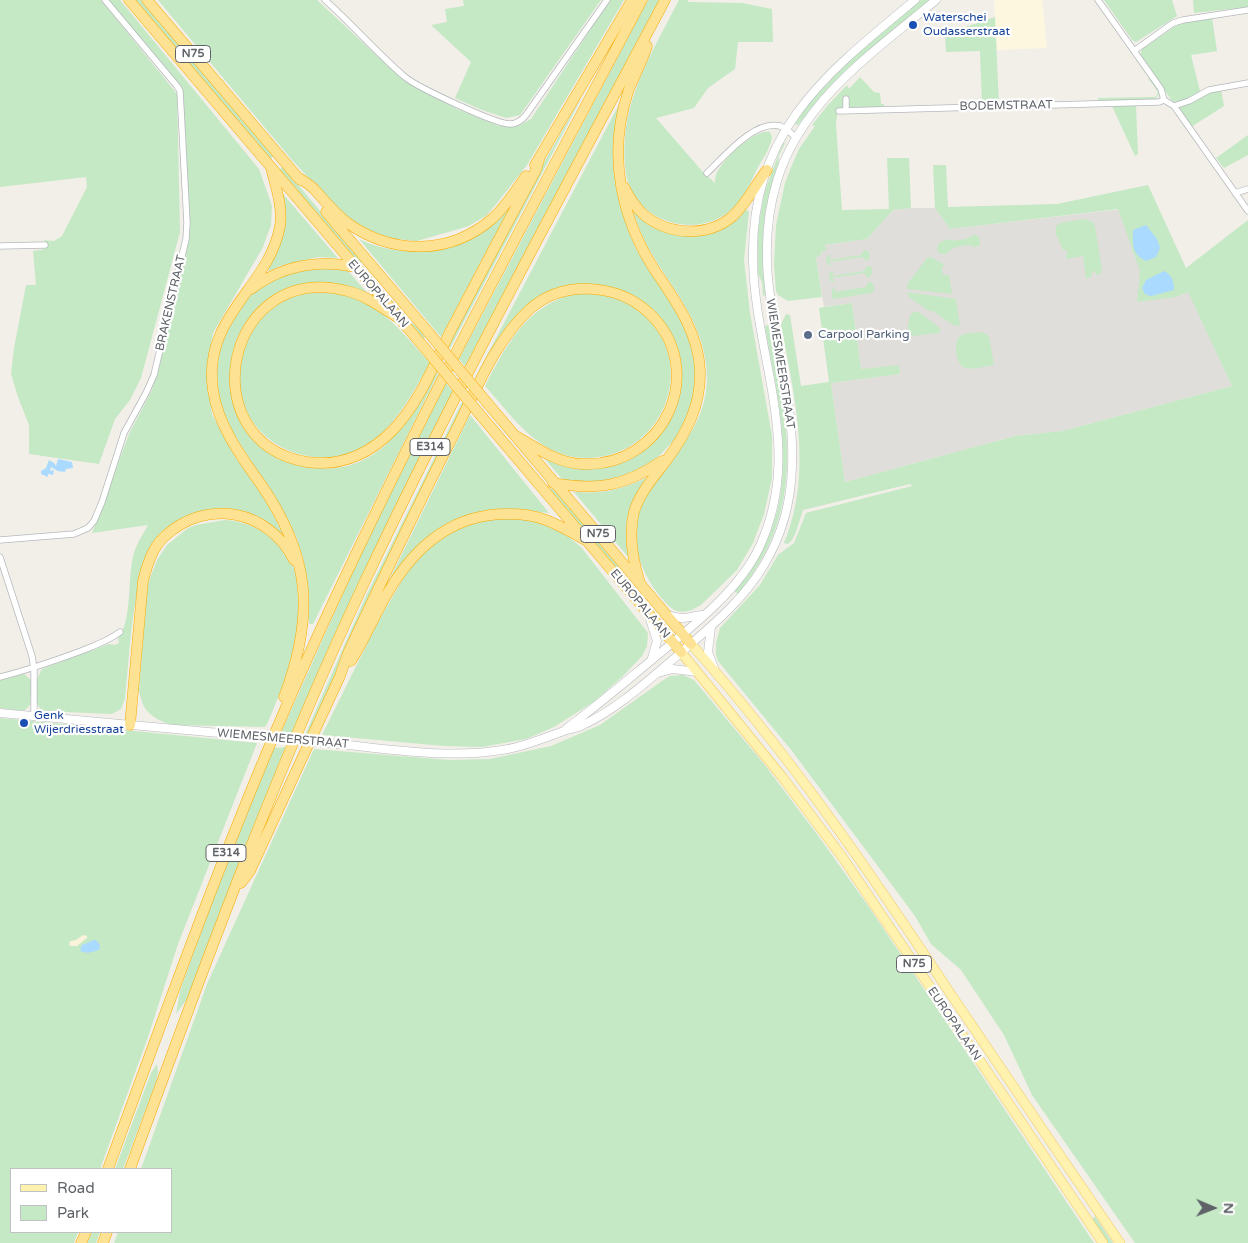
<!DOCTYPE html>
<style>
body{margin:0}
#map{position:relative;width:1248px;height:1243px;overflow:hidden;background:#f1efe8;font-family:"Varela Round",sans-serif}
canvas{display:block}
.legend{position:absolute;left:10px;top:1168px;width:162px;height:65px;box-sizing:border-box;background:#fff;border:1px solid #bfc1c3;margin:0;padding:6px 9px;list-style:none;font-size:15px;color:#5f6368}
.legend li{display:flex;align-items:center;gap:10px;height:25px}
.legend b{width:25px;border:1px solid #bfc1c3}
.north{position:absolute;left:1188px;top:1183px;width:50px;height:50px;-webkit-text-stroke:4px #fff;paint-order:stroke;rotate:91deg;font-size:14px;font-weight:700;line-height:20px;text-align:center;color:#5f6368}
.north::after{content:'';display:block;margin:auto;width:18px;height:22px;background:#5f6368;clip-path:polygon(50% 0,100% 100%,50% 72%,0 100%)}
</style>
<div id="map">
<canvas width="1248" height="1243"></canvas>
<ul class="legend">
<li><b style="height:6px;background:#fff2af"></b>Road</li>
<li><b style="height:14px;background:#c5e8c5"></b>Park</li>
</ul>
<div class="north">N</div>
</div>
<script>
const ctx = document.querySelector('canvas').getContext('2d');
ctx.lineJoin = 'round';
function fill(path, color) {
  ctx.fillStyle = color;
  ctx.fill(path, 'evenodd');
}
function trace(path, color, width, dash) {
  ctx.strokeStyle = color;
  ctx.lineWidth = width;
  ctx.lineCap = dash ? 'butt' : 'round';
  ctx.setLineDash(dash || []);
  ctx.stroke(path);
}
function label(font, color, halo, rows, align = 'center') {
  ctx.font = font + ' "Varela Round",sans-serif';
  ctx.lineWidth = 4.5;
  ctx.setLineDash([]);
  ctx.textBaseline = 'middle';
  ctx.strokeStyle = halo;
  ctx.fillStyle = color;
  for (const [text, x, y, turn = 0] of rows) {
    ctx.save();
    ctx.translate(x, y);
    ctx.rotate((+turn || 0) * Math.PI / 180);
    ctx.textAlign = isNaN(turn) ? turn : align;
    if (halo) ctx.strokeText(text, 0, 0);
    ctx.fillText(text, 0, 0);
    ctx.restore();
  }
}
fill(new Path2D(`
 M994 0H1042L1047 48 997 50Z`), '#fef7e0');
fill(new Path2D(`
 M911 208H935L950 229 1122 209 1177 297 1188 291 1232 386 1062 431 1015 436 845 482 831 383 900 374 899 366 861 369 852 303 824 307 816 258 821 255 824 245 867 239 893 210Z`), '#e0deda');
fill(new Path2D(`
 M0 0H101L177 94 180 232 141 378 130 400 115 419 99 464 29 454V425L18 397 11 374 14 348 26 285H36L33 251 45 249V241L43 240 54 241 62 236 87 187 86 177 0 187Z
 M108 0H120L259 169 272 206 271 225 263 247 213 333 207 373 212 414 235 457 262 493 282 532 281 535C250 513 239 505 200 512 187 515 166 525 158 536 132 569 130 656 125 699L121 709 112 714 42 711C33 701 35 680 42 669L109 644 115 645 119 643 118 638C134 618 126 574 135 550 138 541 144 533 148 525L92 533 129 434 152 390 170 320 189 237 183 94 182 89Z
 M135 0H143L273 156 270 160Z
 M158 0H317L403 80 457 109 499 126H518L531 119 610 0H624L527 165 497 203 487 215 469 226 417 241 386 238 353 222 334 205 292 160Z
 M463 0H601L520 115 506 118 482 110 455 98 471 62 431 25 447 22 445 9 464 6Z
 M648 0H659L465 366 459 359Z
 M679 0H688V2L742 3 772 9 773 42H738L735 69 708 88 694 108 656 118 702 171 715 183C715 180 715 177 716 175 721 160 754 129 770 132L772 137C771 148 761 161 756 171 749 187 740 204 726 214 692 237 641 222 628 182 624 168 624 152 625 137 629 88 657 43 679 0Z
 M920 0H929L846 70 819 98 798 125 795 124 805 108 848 61Z
 M1104 0H1172L1177 16 1136 42 1132 40Z
 M1193 0H1248V7L1194 13Z
 M995 17 999 104 982 105 980 51 946 52 945 34Z
 M1212 18 1217 51 1191 55 1200 91 1186 100 1173 102 1140 56 1142 49 1180 23Z
 M860 77 874 92 880 93 881 104H884V107L852 108 844 105 841 108 838 109 836 124 842 210 889 209 887 158H909L911 208 893 210 867 239 824 245 827 250 821 252V255L816 258 822 297 788 301 778 295 776 291 774 264 776 225 785 183 792 165 799 149 815 126 812 125 828 105 847 85 849 89Z
 M1150 77 1160 92 1156 99 1098 101V98L1156 97 1158 92 1148 78Z
 M1221 90 1224 106 1191 127 1178 108C1193 101 1206 93 1221 90Z
 M624 95 614 154 618 196 627 227 637 251 683 321 695 355 696 387 686 423 676 438 661 454 640 471 598 484 563 480 543 457C556 461 570 467 583 469 596 470 609 467 620 462 662 447 683 411 680 367 679 353 675 337 666 325 650 303 621 289 595 285 573 282 556 288 537 299 533 302 528 304 525 308 519 314 515 323 510 330 499 347 488 364 477 381L475 378Z
 M581 99 450 348 447 344 528 190 580 100Z
 M1136 105 1138 154 1135 156 1112 106Z
 M1248 135V155L1224 168 1216 158Z
 M783 143H785L779 156 778 166 766 208 763 232 765 295 763 296 762 282 758 274V230L764 193Z
 M933 165H946L948 207 1057 204 1148 185 1186 268 1248 220V1243H1135L1032 1095 1004 1035 961 970 931 944 915 916 792 751 718 661 716 655V643L720 628 760 585 778 555 794 543 806 513 912 486 910 484 803 510 796 532 792 540 788 544 784 543C814 472 794 396 781 324L786 314 790 315 801 386 829 382 819 308 852 303 861 369 899 365 900 374 831 383 845 482 1015 436 1062 431 1232 386 1188 292 1176 297 1137 302 1140 271 1118 209 950 229 935 208Z
 M283 167 364 263 357 262 279 170Z
 M283 194 336 256 338 258 318 257 280 266 269 271 268 266C279 240 289 223 283 194Z
 M510 207 441 337 359 239C411 264 472 250 510 207Z
 M632 208 684 235 743 211 747 210 749 212 744 260 750 313 772 436V478L764 514 753 543 737 570 701 605C687 614 676 615 665 602 642 577 626 538 641 505 646 493 655 483 662 473 688 439 712 410 706 364 700 315 668 285 646 243 640 232 636 220 632 208Z
 M1084 219 1093 222 1095 226 1102 270 1100 274 1096 275 1095 271 1092 272V276L1086 279 1083 256 1066 259 1067 250H1063L1056 234V226L1060 223Z
 M973 235 979 236 980 246 971 247V245C965 246 958 246 953 248 947 251 947 257 939 253L937 249 938 244 946 239C953 242 968 240 973 235Z
 M864 250 869 252 870 258 866 261 862 257 829 262 832 266 827 264 826 258 829 255 831 254 829 260 861 255Z
 M931 257 945 265 942 267 943 275H949L952 294 907 289 908 283 927 258Z
 M867 266H869L872 268V274L868 278 864 273 832 278 835 282 830 281 829 273 834 271 832 276 864 271Z
 M303 268H342L348 271 369 295C358 291 347 285 336 284 269 275 217 332 234 398 237 410 240 424 248 433 267 454 291 465 318 468 345 472 375 458 392 438 398 431 402 422 406 415 416 400 425 385 435 370L438 374 313 624H309L306 577 303 558 296 536 282 509 225 420 219 402 217 374 220 344 232 318 251 293 293 270Z
 M367 275 371 276 411 323 420 327 426 336 422 341Z
 M868 282H872L875 289 872 293 832 299V289L836 287 834 292 866 287Z
 M314 292C323 293 333 292 341 294 380 301 405 336 430 363 414 390 400 419 375 439 337 472 272 459 248 414 236 392 237 356 249 334 257 320 273 306 288 299 296 295 305 294 314 292Z
 M907 292 956 299 960 326 953 325 933 311H929L909 297Z
 M585 293C604 294 622 298 638 309 644 312 649 320 653 325 692 372 663 444 605 456 589 459 572 459 557 452 527 440 506 409 485 386 501 355 521 316 555 301 564 296 575 294 585 293Z
 M914 312H919L941 329 939 333 912 336 907 331 910 315Z
 M767 325 770 326C788 427 808 508 738 594L734 591C745 577 756 563 764 547 799 478 778 399 765 327Z
 M982 332 989 336 994 365C986 366 974 370 966 368 956 366 953 344 959 337 963 332 975 333 982 332Z
 M446 383 453 392 377 545 292 734 281 733 363 549Z
 M462 402 465 405 308 735H305L366 596Z
 M470 415 549 513C535 512 520 510 506 510 444 510 412 545 382 595Z
 M648 477C628 509 622 520 629 558L574 492C605 494 620 490 648 477Z
 M547 488 556 490 621 567 617 570Z
 M499 518 524 519 540 523 565 534 581 547 648 633 647 646 642 656 622 677 595 701 554 727 526 739 482 747 444 746 322 735 378 622 408 570 437 539 469 523Z
 M225 520C253 522 279 537 292 564 297 574 298 589 298 601 299 612 300 624 298 635 291 665 280 694 268 722L265 727 173 725C152 719 142 711 139 690L147 586 157 560 167 545 188 528 196 525Z
 M24 674 32 681 30 705 24 711 0 708V680Z
 M683 675 694 680 764 764 819 837 869 907 1094 1243H114L118 1232H171V1169H141L207 984 314 749 449 760 490 759 551 746 600 725 662 681 670 676Z
 M0 718 257 743 178 944 148 1037 100 1169H11V1232H78L74 1243H0Z
 M287 747 187 999 176 1014 180 991 209 910 272 748Z
 M157 1064 158 1072 156 1082 123 1169H115L151 1073Z
 M1095 1216 1113 1243H1106L1091 1221Z
 M92 1232H100L96 1243H87Z`), '#c5e8c5');
fill(new Path2D(`
 M83 935 87 936V938L77 946H72L69 945 70 941 76 940Z`), '#fbf3d9');
fill(new Path2D(`
 M1146 225 1157 239 1160 248 1156 257 1146 261C1131 253 1133 245 1133 230Z
 M1164 271C1172 275 1174 281 1174 290L1151 296 1145 294 1142 288 1146 280Z
 M58 459 72 462 73 468 66 469 65 472 58 471 51 467 50 471 54 470 53 475 48 474V477L41 474V471L46 468 49 460 54 463 56 466Z
 M94 940H96L100 945 99 950 88 953 80 951 82 945Z`), '#aadaff');
const street = new Path2D(`
 M325 0C352 24 378 54 405 77 417 87 495 124 510 124 517 124 522 120 526 115L607 0
 M1098 0 1161 89 1164 100 1174 106 1248 211
 M1134 51 1173 23 1183 20 1248 10
 M846 99V111
 M1174 106 1189 101 1209 90 1248 83
 M839 111 1159 102 1164 100
 M707 173C725 156 754 120 780 126 787 128 791 133 796 138
 M1235 193 1248 189
 M0 246 45 245
 M0 540 74 534 88 528 94 521 102 502 124 433 146 393 154 375 186 239 187 223 180 91 177 86 105 0
 M0 557 32 656 34 669V716
 M0 677C28 670 54 661 81 651 94 646 108 641 120 632`);
const secondary = new Path2D(`
 M667 615C672 616 678 618 683 618 691 618 697 614 704 615
 M650 619 657 641 652 658
 M711 627 708 652 714 668
 M658 673 673 669 697 672
 M0 713 230 734
 M567 728C597 706 625 682 653 659 690 628 738 592 759 548 785 492 781 439 770 379 763 341 754 301 753 262 750 132 824 75 915 0
 M337 744C391 749 448 759 502 750 523 747 541 739 561 732 568 729 576 729 583 725 615 710 643 685 670 662 704 632 741 604 764 565 782 535 791 502 792 467 796 367 746 283 777 181 801 101 875 51 936 0`);
const primary = new Path2D(`
 M691 644C787 751 870 872 950 993 1006 1076 1063 1160 1120 1243
 M681 652 783 778 843 858 1103 1243`);
const highway = new Path2D(`
 M129 0 423 346
 M147 0 300 180
 M535 165 632 0
 M271 167C275 186 283 205 280 226 269 288 202 316 213 390 218 425 240 455 260 483 311 556 315 615 284 697
 M296 176C302 180 309 184 314 189 326 202 335 214 349 224 394 255 451 255 493 218 506 206 516 190 526 176
 M624 187C629 197 635 207 644 215 669 235 707 238 733 216 747 203 755 185 767 170
 M326 212 429 333
 M251 289C283 265 317 259 355 267
 M397 317C381 307 365 295 347 291 225 260 189 442 307 462 341 467 368 455 392 431 419 404 434 364 451 330 479 277 507 223 536 170L539 160
 M489 405 691 644
 M482 417 681 652
 M553 483C598 491 625 486 662 461
 M640 583C633 561 628 536 634 512 640 492 654 477 666 461 686 434 701 406 700 371 699 335 678 304 658 275 621 220 607 156 628 92 634 76 642 62 647 46
 M351 661C365 639 374 616 387 594 414 547 452 513 509 514 520 514 532 515 543 519 558 524 573 533 587 541
 M130 725 143 581C147 566 152 548 164 537 206 497 269 510 294 560
 M241 883 250 871 340 676 348 653C383 578 419 503 456 430 477 388 495 341 530 309 563 280 617 283 649 313 709 369 665 468 582 464 557 463 537 448 516 436
 M108 1169C171 997 233 824 308 657 409 433 527 217 642 0
 M130 1169C202 971 275 772 365 581 458 384 563 192 665 0
 M81 1243 86 1232
 M103 1243 107 1232`);
trace(street, '#b5b8bc', 7);
trace(secondary, '#b6babf', 9);
trace(primary, '#f2c960', 10);
trace(highway, '#f9ab00', 11);
trace(street, '#fff', 5.5);
trace(secondary, '#fff', 8);
trace(primary, '#fff2af', 9);
trace(highway, '#fde293', 10);
const secondaryBridge = new Path2D(`
 M230 734 337 744`);
const highwayBridge = new Path2D(`
 M429 333 489 405
 M423 346 482 417`);
trace(secondaryBridge, '#b6babf', 9, []);
trace(highwayBridge, '#f9ab00', 11, []);
trace(secondaryBridge, '#fff', 8);
trace(highwayBridge, '#fde293', 10);
for (const [x, y, r, color] of [
 [913,25,5,"#1a4fb4"],
 [808,335,5,"#5c6f8a"],
 [24,723,5,"#1a4fb4"]
]) {
  const dot = new Path2D();
  dot.arc(x, y, r, 0, 2 * Math.PI);
  ctx.fillStyle = color;
  ctx.fill(dot);
  trace(dot, '#fff', 2);
}
for (const [x, y, w] of [
 [193,54,35],
 [430,447,40],
 [598,534,35],
 [226,853,40],
 [914,964,35]
]) {
  const box = new Path2D();
  box.roundRect(x - w / 2, y - 8.5, w, 17, 4);
  ctx.fillStyle = '#fff';
  ctx.fill(box);
  trace(box, '#5f6368', 1);
}
label('bold 11px', '#5f6368', null, [
 ["N75",193,54],
 ["E314",430,447],
 ["N75",598,534],
 ["E314",226,853],
 ["N75",914,964]
]);
label('12px', '#164399', '#fff', [
 ["Waterschei",923,18],
 ["Oudasserstraat",923,32],
 ["Genk",34,716],
 ["Wijerdriesstraat",34,730]
], 'left');
label('12px', '#5f6368', '#fff', [
 ["BODEMSTRAAT",1006,106,-1],
 ["EUROPALAAN",378,294,49],
 ["BRAKENSTRAAT",171,303,-77],
 ["WIEMESMEERSTRAAT",780,364,81],
 ["EUROPALAAN",640,604,50],
 ["WIEMESMEERSTRAAT",283,739,5],
 ["EUROPALAAN",954,1024,56]
]);
label('12px', '#4e5e75', '#fff', [
 ["Carpool Parking",818,335]
], 'left');
</script>
